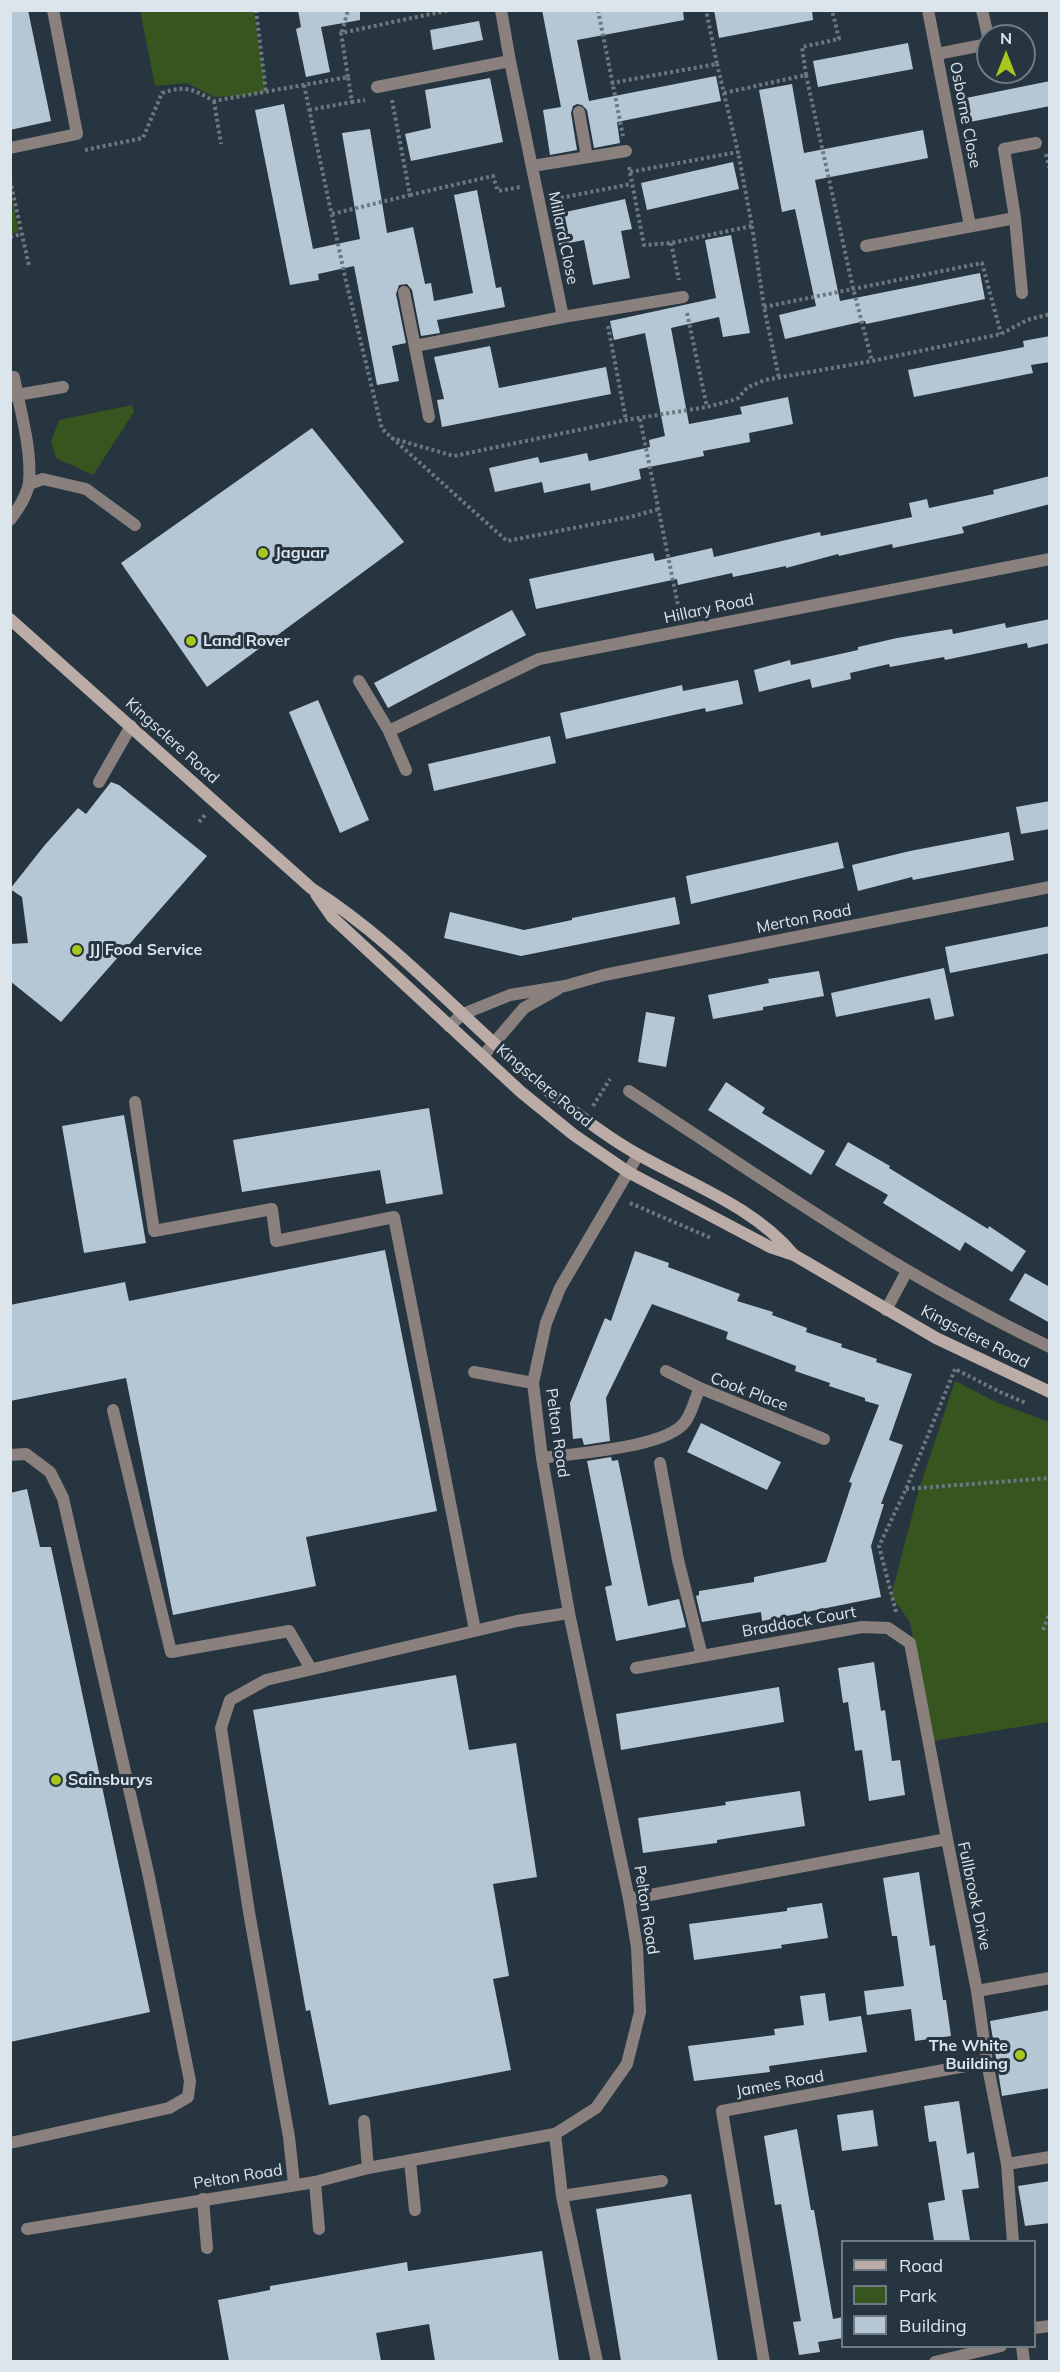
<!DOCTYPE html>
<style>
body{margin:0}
#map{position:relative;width:1060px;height:2372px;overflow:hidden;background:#26353f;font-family:Mulish,sans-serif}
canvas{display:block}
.frame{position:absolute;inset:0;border:12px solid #dce5ec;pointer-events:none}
.legend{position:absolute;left:841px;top:2240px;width:195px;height:108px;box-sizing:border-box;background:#26353f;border:2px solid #6f7b84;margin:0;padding:8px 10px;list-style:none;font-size:18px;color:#dce5ec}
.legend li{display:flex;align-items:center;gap:12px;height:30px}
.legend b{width:30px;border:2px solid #6f7b84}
.north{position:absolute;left:976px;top:24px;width:60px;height:60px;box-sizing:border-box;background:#26353f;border:2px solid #6f7b84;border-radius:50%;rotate:0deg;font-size:16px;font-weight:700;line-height:24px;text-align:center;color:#dce5ec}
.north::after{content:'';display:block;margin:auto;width:21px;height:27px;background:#a8c71d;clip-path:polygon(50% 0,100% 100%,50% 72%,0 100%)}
</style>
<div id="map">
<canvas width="1060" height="2372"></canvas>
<div class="frame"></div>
<ul class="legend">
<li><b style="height:8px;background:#bbaca7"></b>Road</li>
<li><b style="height:16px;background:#37551f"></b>Park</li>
<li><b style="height:16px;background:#b5c7d5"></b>Building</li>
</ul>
<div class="north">N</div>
</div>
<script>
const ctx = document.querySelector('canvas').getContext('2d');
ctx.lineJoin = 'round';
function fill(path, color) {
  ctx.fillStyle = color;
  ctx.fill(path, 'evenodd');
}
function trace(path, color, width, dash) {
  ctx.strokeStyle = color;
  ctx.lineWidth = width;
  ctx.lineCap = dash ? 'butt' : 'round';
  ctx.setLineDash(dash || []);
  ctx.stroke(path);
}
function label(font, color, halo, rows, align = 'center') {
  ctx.font = font + ' Mulish,sans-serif';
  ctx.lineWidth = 6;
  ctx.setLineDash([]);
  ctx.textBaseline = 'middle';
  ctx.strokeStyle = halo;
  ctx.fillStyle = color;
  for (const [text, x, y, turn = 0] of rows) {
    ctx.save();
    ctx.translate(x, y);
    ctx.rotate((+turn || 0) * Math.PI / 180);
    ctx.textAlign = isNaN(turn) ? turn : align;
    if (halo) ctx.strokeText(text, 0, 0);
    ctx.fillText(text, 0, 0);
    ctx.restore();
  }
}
fill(new Path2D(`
 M140 11H254L266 92 241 96 214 97 187 83 155 86Z
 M10 191 19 232 11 234H10Z
 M132 405 134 412 93 475 56 458 51 442 59 420Z
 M955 1381 996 1402 1049 1422V1722L933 1741 910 1622 891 1596 919 1489Z`), '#37551f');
fill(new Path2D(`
 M10 10H28L51 121 10 130Z
 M298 10H360V20L321 27 330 72 306 77 296 29 301 27Z
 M542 10H683L684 20 577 40 589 101 716 76 721 101 617 122 620 143 594 148 587 110 582 105 577 104 573 106 571 113 577 150 550 155 543 110 561 107Z
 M714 10H812L813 20 719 38Z
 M479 21 483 40 433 50 430 30Z
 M908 43 913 69 818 87 813 61Z
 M490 78 503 142 411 161 405 134 431 128 425 90Z
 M1050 81V106L965 123 961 99Z
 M792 84 804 153 923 130 928 158 815 180 840 301 980 273 985 299 866 324 865 321 785 339 779 315 816 306 795 209 782 212 759 90Z
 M284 104 313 249 360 239 342 133 370 129 387 233 413 227 425 284 431 283 434 301 473 293 454 195 477 190 496 288 501 287 505 307 437 320 440 333 421 336 412 290 407 284 399 285 396 294 406 343 392 346 399 381 377 385 354 266 318 274 319 280 290 285 255 110Z
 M733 162 739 189 647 210 641 183Z
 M625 199 632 229 621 231 630 278 593 285 584 240 559 245 552 215Z
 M731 235 750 333 723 337 719 317 671 328 689 424 742 414 740 407 788 397 793 424 749 433 750 442 703 451 704 456 639 469 641 479 591 491 590 483 544 493 542 482 495 492 489 468 538 457 540 463 587 453 589 461 650 447 649 440 665 436 645 333 614 340 610 321 716 298 705 240Z
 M1050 336V362L1031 365 1033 373 914 397 908 370 1024 347 1023 341Z
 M490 346 499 388 606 367 611 394 442 427 437 400 444 399 434 357Z
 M312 428 404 542 207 687 121 563Z
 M1050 476V504L962 527 964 533 893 548 892 544 839 556 838 554 786 568V566L733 577 732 573 678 585 677 579 536 609 529 579 653 553 655 561 712 548 714 557 820 532 821 536 912 517 909 503 927 499 929 508 994 494 993 490Z
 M512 610 526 635 388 708 374 683Z
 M1050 619V643L1028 648 1027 643 945 660 944 657 890 667 889 664 850 673 851 679 812 688 810 679 759 692 754 670 790 660 791 665 858 650V647L897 638 952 629 953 634 1005 623 1006 628Z
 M738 680 743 704 706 712 705 708 566 739 560 713 682 685 683 691Z
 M318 700 369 820 340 833 289 712Z
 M550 736 556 763 434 791 428 764Z
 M111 782 119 785 207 856 61 1022 10 981V944L28 943 22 897 10 889 44 846 78 808 86 814Z
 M1050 801V829L1021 834 1016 807Z
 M1009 832 1014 860 913 880 912 877 858 891 852 865 910 851Z
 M838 842 844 868 691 904 686 876Z
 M675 897 680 924 521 956 444 938 450 912 524 930 572 920V918Z
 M1050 926V953L950 973 945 947Z
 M944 968 954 1016 935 1020 930 998 836 1017 831 993Z
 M819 971 824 996 763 1007V1010L713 1019 708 995 769 983 768 979Z
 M646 1012 675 1017 666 1067 638 1062Z
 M726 1082 765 1108 762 1113 825 1151 811 1175 708 1110Z
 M429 1108 443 1194 386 1204 380 1170 242 1192 233 1140Z
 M124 1115 146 1243 84 1253 62 1126Z
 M848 1142 890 1166 889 1168 988 1229 989 1226 1026 1251 1012 1272 965 1242 960 1251 883 1203 888 1195 835 1165Z
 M385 1250 437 1511 306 1537 316 1586 173 1615 126 1378 10 1401V1305L125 1282 129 1301Z
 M635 1251 669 1263 668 1267 740 1294 737 1301 773 1312 772 1315 807 1328 806 1332 842 1344 841 1347 877 1359 876 1362 912 1374 889 1440 903 1445 881 1504H884L871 1546 881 1597 762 1621 761 1612 702 1622 696 1596 699 1595V1591L754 1582V1577L826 1562 852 1483 849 1482 879 1405 865 1401V1398L829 1386 830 1383 795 1371 796 1366 726 1339 728 1332 652 1304 606 1398 610 1441 584 1445 582 1438 573 1439 570 1403 605 1318 611 1321Z
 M1025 1273 1050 1287V1323L1009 1300Z
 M701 1423 781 1462 767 1490 687 1452Z
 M611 1457 612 1461 618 1460 648 1606 679 1599 686 1627 616 1641 605 1587 612 1585 587 1461Z
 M27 1489 40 1547H51L150 2012 10 2042V1493Z
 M874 1662 881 1711 885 1710 892 1761 900 1760 905 1795 869 1801 862 1750 855 1751 848 1702 843 1703 838 1668Z
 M456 1675 469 1750 516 1743 537 1877 493 1884 509 1976 493 1979 511 2070 329 2105 310 2010 306 2011 253 1710Z
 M779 1687 784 1722 621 1750 616 1714Z
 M800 1791 805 1826 717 1840V1843L643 1853 638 1818 726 1805 725 1802Z
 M919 1872 930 1946 935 1945 943 2000H946L951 2036 915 2041 911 2009 867 2015 864 1991 904 1986 897 1936H892L883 1878Z
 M822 1903 828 1938 781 1945 782 1948 694 1960 689 1924 787 1911V1908Z
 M825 1993 829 2021 861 2016 867 2052 769 2066 770 2072 694 2081 688 2046 775 2035 774 2029 804 2025 800 1996Z
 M1050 2010V2088L1002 2096 990 2021Z
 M959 2101 967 2154 974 2152 979 2188 962 2190 970 2241H934L928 2203 945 2200 936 2141 929 2142 924 2106Z
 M873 2110 878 2146 842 2151 837 2115Z
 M797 2129 811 2210H814L833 2319 843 2317V2338L818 2342 820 2352 799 2355 793 2322 801 2321 781 2204 775 2205 764 2136Z
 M1050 2181V2223L1025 2226 1018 2186Z
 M691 2194 718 2361H621L596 2209Z
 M542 2251 559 2361H435L429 2324 376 2333 381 2361H229L218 2300 270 2290V2286L407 2262 408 2271Z`), '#b5c7d5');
trace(new Path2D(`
 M256 10 266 92
 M598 10 623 136
 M342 32 348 10
 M806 75 802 47 839 39 832 10
 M348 77 341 33 450 10
 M611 83 717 64 706 10
 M304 85 345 277 382 429 507 541 630 517 659 509
 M724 93 806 75 853 288 872 361
 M214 101 221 144
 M309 110 352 102
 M85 150 143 138 162 93C187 85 192 89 214 101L348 77 352 102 365 100
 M1046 154 1050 170
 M629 167 644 245 671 243 752 226 738 152
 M630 172 738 152 717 64
 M10 180 29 266
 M410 195 493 176 498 191 520 187
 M555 199 631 184
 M332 214 410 195 392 100
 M752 226 764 307 779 378
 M10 237 22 234
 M671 243 679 280
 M764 307 982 263 1001 334
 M687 313 707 407
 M608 326 626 420
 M640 419 680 615
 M391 438 454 456 626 420 707 407 737 399 748 387 765 380 872 361 1001 334 1027 320 1050 314
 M199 822 205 815
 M593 1106 610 1079
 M630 1203 711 1238
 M957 1370 1000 1392 1026 1403
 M906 1489 1050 1478
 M896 1612 879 1546 906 1489 955 1369
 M1043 1630 1050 1612`), '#6b7880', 4, [3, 3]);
trace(new Path2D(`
 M982 10 988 36
 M937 54 988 44
 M579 112 587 157
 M10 148 77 134 53 10
 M866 246 1015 218
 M404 292 429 417
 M1022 293 1015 218 1004 149 1036 143
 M99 782 131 726
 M135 1102 154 1231 272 1209 276 1241 394 1217 475 1630
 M474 1372 533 1383
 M113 1410 171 1652 289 1631 311 1669
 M10 1455 26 1454 50 1472 63 1498 149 1877 190 2081 188 2097 169 2108 10 2143
 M660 1463 678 1560 702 1656
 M364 2121 368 2168
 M555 2134 562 2196 597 2362
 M410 2161 415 2210
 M315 2182 319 2229
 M294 2184 289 2137 249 1912 221 1728 230 1700 266 1680 517 1621 569 1613
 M562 2196 662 2181
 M203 2199 207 2248`), '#8a807d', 12);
trace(new Path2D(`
 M501 10 510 61 563 317
 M928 10 970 226
 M377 87 510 61
 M532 166 626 151
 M415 346 563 317 683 297
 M11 396 63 387
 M29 484 43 479 86 489 135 525
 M10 520C18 509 27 496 29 483 32 448 20 411 14 377
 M359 681 389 731 406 770
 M389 731 539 659 1050 559
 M449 1026 463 1014 510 995 565 986 604 975 664 963 1050 887
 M483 1056 524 1008 558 989
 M629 1091C766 1181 902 1277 1050 1347
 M886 1310 907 1271
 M666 1371 700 1388
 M542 1458C575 1453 666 1448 685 1422 692 1413 695 1398 700 1388L824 1439
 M636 1668 862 1627 888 1628 910 1643 947 1839
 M629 1899 947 1839 977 1991 987 2062 1007 2164 1013 2242
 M977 1991 1050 1978
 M1007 2164 1050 2157
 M27 2229 315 2182 368 2168 555 2134 596 2108 627 2064 640 2012 637 1947 629 1899 569 1613 542 1458 533 1383 546 1323 560 1288 638 1155
 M1034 2328 1050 2326
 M1022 2346 1024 2362
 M764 2362 722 2111 987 2062
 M935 2362 1001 2346`), '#8a807d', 12);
trace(new Path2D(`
 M10 619 311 888C407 949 480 1040 571 1109 592 1125 615 1142 639 1155 692 1185 754 1207 794 1255
 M316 894 332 917 521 1092 574 1135 628 1172 770 1247 794 1255 936 1338 1050 1392`), '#bbaca7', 12);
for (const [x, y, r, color] of [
 [263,553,6,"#a8c71d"],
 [191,641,6,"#a8c71d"],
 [77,950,6,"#a8c71d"],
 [56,1780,6,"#a8c71d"],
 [1020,2055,6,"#a8c71d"]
]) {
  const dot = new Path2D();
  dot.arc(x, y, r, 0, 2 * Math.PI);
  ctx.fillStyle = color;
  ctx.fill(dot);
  trace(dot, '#26353f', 2);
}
label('16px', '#dce5ec', '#26353f', [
 ["Osborne Close",965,115,79],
 ["Millard Close",563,238,78],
 ["Hillary Road",709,609,-12],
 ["Kingsclere Road",172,741,42],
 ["Merton Road",804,919,-11],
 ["Kingsclere Road",544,1086,40],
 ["Kingsclere Road",975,1337,27],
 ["Cook Place",749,1392,21],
 ["Pelton Road",557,1433,82],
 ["Braddock Court",799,1622,-10],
 ["Fullbrook Drive",974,1896,78],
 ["Pelton Road",646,1910,81],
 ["James Road",780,2084,-10],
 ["Pelton Road",238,2177,-9]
]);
label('bold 16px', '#dce5ec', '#26353f', [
 ["Jaguar",275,553],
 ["Land Rover",203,641],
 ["JJ Food Service",89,950],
 ["Sainsburys",68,1780],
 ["The White",1008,2046,"right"],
 ["Building",1008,2064,"right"]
], 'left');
</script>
